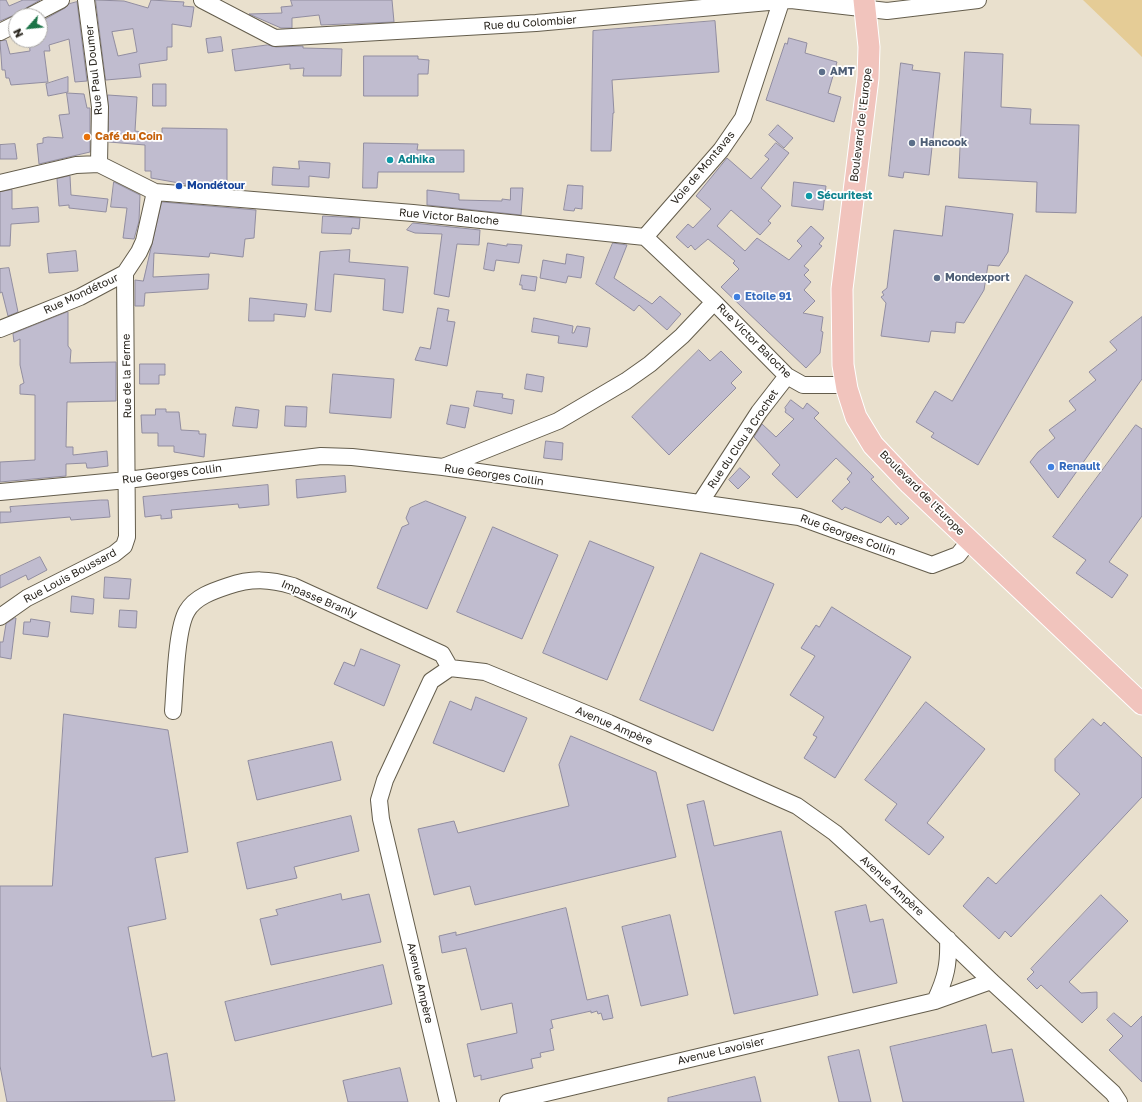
<!DOCTYPE html>
<meta charset="utf-8">
<style>
body{margin:0}
#map{position:relative;width:1142px;height:1102px;overflow:hidden;background:#e9e0cd;font-family:"Golos Text",sans-serif}
canvas{display:block}
.north{position:absolute;left:8px;top:8px;width:40px;height:40px;box-sizing:border-box;background:#fff;border:1px solid #aaa8a5;border-radius:50%;rotate:243deg;font-size:11px;font-weight:700;line-height:16px;text-align:center;color:#2a261f}
.north::after{content:'';display:block;margin:auto;width:14px;height:18px;background:#1c7448;clip-path:polygon(50% 0,100% 100%,50% 72%,0 100%)}
</style>
<div id="map">
<canvas width="1142" height="1102"></canvas>
<div class="north">N</div>
</div>
<script>
const ctx = document.querySelector('canvas').getContext('2d');
ctx.lineJoin = 'round';
function fill(path, color) {
  ctx.fillStyle = color;
  ctx.fill(path, 'evenodd');
}
function trace(path, color, width, dash) {
  ctx.strokeStyle = color;
  ctx.lineWidth = width;
  ctx.lineCap = dash ? 'butt' : 'round';
  ctx.setLineDash(dash || []);
  ctx.stroke(path);
}
function label(font, color, halo, rows, align = 'center') {
  ctx.font = font + ' "Golos Text",sans-serif';
  ctx.lineWidth = 3.5;
  ctx.setLineDash([]);
  ctx.textBaseline = 'middle';
  ctx.strokeStyle = halo;
  ctx.fillStyle = color;
  for (const [text, x, y, turn = 0] of rows) {
    ctx.save();
    ctx.translate(x, y);
    ctx.rotate((+turn || 0) * Math.PI / 180);
    ctx.textAlign = isNaN(turn) ? turn : align;
    if (halo) ctx.strokeText(text, 0, 0);
    ctx.fillText(text, 0, 0);
    ctx.restore();
  }
}
fill(new Path2D(`
 M1083 0H1142V57L1135 50Z`), '#e5cc96');
const building = new Path2D(`
 M0 0H6L9 6 23 0H40L26 8 18 15 12 16 0 21Z
 M96 0 124 1 148 8 151 0 184 2 183 6 194 7 191 27 172 24V47H167V60L139 64 141 77 106 80ZM133 29 137 52 118 56 112 32Z
 M291 0H392L394 22 321 25 319 15 292 18V28H281L249 14 282 13 281 7 292 6Z
 M77 2 87 81 75 82 69 39 49 45 50 51H44L48 82 11 85 9 78H6L5 70H2L0 41 6 40 10 54 30 51 29 40H40V22L65 8 69 4Z
 M715 21 719 72 612 80 614 113H613L611 151H591L593 31Z
 M221 37 223 51 208 53 206 39Z
 M789 38 807 43 805 53 837 62 828 93 841 97 834 122 766 100 785 43 787 44Z
 M268 45 276 47 303 46V48L342 49 341 76H303L304 68 290 69V64L235 71 232 50Z
 M965 52 1003 54 1001 107 1031 109 1030 124 1079 125 1076 213 1036 212 1037 182 959 178Z
 M364 56H418V59L429 60 428 74H418V96H364Z
 M901 63 913 65 912 70 940 73 929 175 904 172 903 178 889 176Z
 M68 77V92L48 96 46 84Z
 M153 84H166V106H153Z
 M67 93 84 94 87 108H90V152L39 164 37 144 43 143V138L48 137 63 138 59 115 69 114Z
 M108 95 137 97 135 131 162 135V128L227 129V188L196 186 151 178V171H145V145L109 142Z
 M778 125 793 138 784 148 769 135Z
 M364 143 418 144 417 150H464V172H378L377 188H363Z
 M776 143 789 153 761 188 781 206 768 221 771 223 760 235 731 210 717 226 745 251 757 238 789 260 802 246 797 241 811 226 824 238 819 244 822 246 804 266 809 270 804 275 811 282 804 290 815 301 803 313 823 317 821 331 823 332 820 353 806 368 721 287 739 269 733 263 735 261 708 239 695 250 691 245 688 248 676 237 688 224 693 228 711 209 696 196 727 158 751 179 769 159 765 156Z
 M15 144 17 159H0V145Z
 M299 161 330 163 329 178 309 176V187L272 185 273 167 299 169Z
 M70 176 71 195 108 199 106 212 69 208V205L59 206 57 179Z
 M114 182 140 195 139 221 134 239 123 238 127 208 111 207Z
 M794 182 826 186 823 210 792 206Z
 M568 185 583 186 582 209 575 208 574 211 564 210Z
 M511 188H523L521 215 427 205V190L459 194V200L502 201V199L510 200Z
 M12 190V209L38 207 39 222 11 224 10 246H0V192Z
 M162 202 256 210 254 238 245 239 243 257 210 253 209 257 154 253 153 277 209 274 208 289 145 293 144 306H135V280L143 281Z
 M946 206 1013 214 1008 252 999 266 988 265 984 290 964 323 956 322 955 333 931 331 929 342 881 336 886 303 881 297 884 295 882 292 887 288 894 230 942 236Z
 M323 216 360 218 359 229 352 228 351 234 322 233Z
 M413 223 480 230 479 245 457 244 449 297 434 294 442 234 415 233 407 230Z
 M488 243 507 246V244L522 245 519 263 496 260 494 271 484 269Z
 M613 243 627 245 614 278 652 304 660 296 681 314 667 330 639 305 634 311 596 284Z
 M350 250 349 262 408 267 403 313 383 310 385 279 334 274 331 312 315 310 320 252Z
 M76 251 78 271 49 273 47 254Z
 M567 254 584 257 581 278 568 276 566 283 540 278 543 260 565 264Z
 M9 268 18 312 8 316 2 292 0 293V269Z
 M522 275 537 277 535 291 522 289V285H520Z
 M1026 275 1073 302 978 465 931 437 934 433 916 422 935 391 952 401Z
 M250 298 307 304 305 317 274 314V321H249Z
 M438 308 449 310 447 321 455 322 447 366 415 360 420 347 430 349Z
 M68 312V346L71 350 70 363 116 362V401L67 402 66 447H73V455L107 451 108 466 92 468H87L86 463 66 464V476L0 482V462L35 460V395L20 394V385L24 383 20 365V339L14 342 13 334Z
 M1142 317V379L1058 498 1030 462 1038 452 1055 438 1049 430 1076 410 1069 401 1096 380 1089 372 1117 350 1110 342Z
 M534 318 573 326 572 333H574L577 326 590 328 587 347 558 343 559 336 532 332Z
 M699 350 710 361 721 351 742 372 731 383 736 388 669 455 632 417Z
 M140 364H165V375H159V384H140Z
 M333 374 394 379 391 418 330 413Z
 M527 374 544 377 542 392 525 389Z
 M477 391 503 394 502 398 514 400 512 414 474 406Z
 M791 400 803 409 807 403 819 413 814 418 874 477 871 479 909 518 901 525 898 522 896 525 888 516 881 523 845 507 842 510 832 501 850 482 847 479 852 473 836 458 797 498 772 474 780 465 754 437 762 424 776 437 794 419 785 412 786 410 785 408Z
 M451 405 469 408 465 428 447 424Z
 M286 406 307 407 306 427 285 426Z
 M236 407 259 410 257 428 233 426Z
 M156 409H166V412H179L181 430 199 431V434H206L204 457 174 452V446H158V433H142L141 415H155Z
 M1136 425 1142 429V516L1109 562 1128 575 1112 598 1076 573 1086 560 1053 537Z
 M546 441 563 443 562 460 544 458Z
 M740 468 750 477 738 489 729 480Z
 M345 476 346 492 297 498 296 480Z
 M268 485 269 505 239 508 238 504 171 510 172 518 161 519V515L145 517 143 497Z
 M101 500H108L110 517 71 520 70 517 0 523V512H11L10 507Z
 M426 501 466 517 427 609 377 588 402 527 409 524 406 518 410 508Z
 M493 527 558 555 522 639 457 612Z
 M590 541 654 567 607 680 543 653Z
 M701 553 774 584 713 731 640 700Z
 M40 557 47 570 28 580 26 575 0 588V576Z
 M105 577 131 579 129 599 104 598Z
 M72 596 94 599 93 614 71 612Z
 M832 607 911 657 835 778 804 758 817 737 813 735 824 717 790 695 815 656 801 648 816 625 819 627Z
 M120 610 137 611 136 628 119 627Z
 M15 618H16L11 659 0 657V642H3L6 624Z
 M31 619 50 622 48 637 23 634 24 622H30Z
 M361 649 400 665 384 706 334 684 344 662 354 666Z
 M476 697 527 718 504 772 433 743 450 701 471 710Z
 M926 702 985 749 927 823 944 837 929 855 885 820 897 804 865 780Z
 M64 714 168 730 188 852 155 858 166 919 128 927 152 1057 167 1053 175 1101 7 1102 0 1066V886H52Z
 M1093 719 1101 726 1104 722 1142 758V797L1011 937 1005 931 999 939 963 906 988 877 996 884 1080 794 1055 771V759Z
 M571 736 656 772 676 857 475 905 470 886 434 895 418 829 454 821 458 833 569 806 559 765Z
 M332 742 341 780 257 800 248 761Z
 M704 801 714 846 781 831 818 995 734 1014 687 805Z
 M351 816 359 851 294 867 297 878 247 889 237 843Z
 M341 894 342 900 369 894 381 942 271 965 260 919 278 915 276 910Z
 M1101 895 1128 921 1069 982 1081 993 1097 992V1008L1082 1023 1041 985 1037 989 1027 979 1034 972 1031 969Z
 M866 905 870 922 883 919 897 983 853 993 835 912Z
 M566 908 587 1000 608 995 613 1018 603 1020 601 1013 598 1014 597 1011 591 1013V1011L551 1020 553 1028 550 1029 554 1050 540 1053 541 1057 531 1059 533 1068 481 1080V1075L474 1077 467 1044 517 1033 512 1003 481 1010 466 948 442 953 439 936 456 932V935Z
 M670 915 688 995 641 1006 622 927Z
 M383 965 392 1004 235 1041 225 1002Z
 M1114 1013 1131 1027 1142 1016V1082L1109 1050 1123 1036 1107 1020Z
 M986 1025 992 1053 1012 1049 1024 1102H903L890 1047Z
 M859 1050 871 1102H839L828 1057Z
 M400 1068 408 1102H348L343 1081Z
 M755 1077 761 1102H668V1098Z`);
fill(building, '#c0bccf');
trace(building, '#918da0', 1);
const minor = new Path2D(`
 M86 0 100 107 99 164
 M202 0 275 38 536 23 791 0 887 11 978 0
 M30 16 61 0
 M0 32 16 24
 M0 183 76 165 99 164 155 192 413 213 645 237 714 302 787 376 803 385H840L847 389
 M645 237 721 150 743 118 781 2
 M0 329 80 297 125 273 139 252 144 241 155 192
 M443 467 558 421 626 381 650 364 682 336 714 302
 M0 492 127 480 321 456 352 457 443 467 799 517 932 565 958 555 970 540
 M700 503 759 412 787 376
 M0 617 27 598 114 554 124 546 127 537 125 273
 M173 711C175 688 176 629 187 611 195 597 213 591 228 586 251 578 270 579 293 586L442 654 450 668
 M935 1001C946 978 949 964 948 939
 M448 1102 381 819 379 800 385 780 431 681 450 668 485 672 609 723 797 806 835 833 869 864 991 981 1113 1093 1119 1102
 M508 1102 935 1001 991 981`);
const major = new Path2D(`
 M864 0 869 47 868 78 842 289 843 365 847 389 856 417 873 445 910 484 1142 704`);
trace(minor, '#645d4c', 18);
trace(major, '#fff', 23);
trace(minor, '#fff', 16);
trace(major, '#f1c4bd', 21);
for (const [x, y, r, color] of [
 [822,72,4,"#5c6f8a"],
 [87,137,4,"#e8710a"],
 [912,143,4,"#5c6f8a"],
 [390,160,4,"#0f9aa8"],
 [179,186,4,"#1a4fb4"],
 [809,196,4,"#0f9aa8"],
 [937,278,4,"#5c6f8a"],
 [737,297,4,"#3f7fe0"],
 [1051,467,4,"#3f7fe0"]
]) {
  const dot = new Path2D();
  dot.arc(x, y, r, 0, 2 * Math.PI);
  ctx.fillStyle = color;
  ctx.fill(dot);
  trace(dot, '#fff', 1.5);
}
label('11px', '#2a261f', '#fff', [
 ["Rue du Colombier",530,23,-4],
 ["Rue Paul Doumer",94,70,-96],
 ["Boulevard de l'Europe",861,125,-83],
 ["Voie de Montavas",703,168,-50],
 ["Rue Victor Baloche",449,217,5],
 ["Rue Mondétour",81,294,-25],
 ["Rue Victor Baloche",754,341,45],
 ["Rue de la Ferme",127,376,-91],
 ["Rue du Clou à Crochet",743,439,-56],
 ["Rue Georges Collin",172,474,-7],
 ["Rue Georges Collin",494,475,8],
 ["Boulevard de l'Europe",922,493,45],
 ["Rue Georges Collin",848,535,20],
 ["Rue Louis Boussard",70,576,-28],
 ["Impasse Branly",319,599,23],
 ["Avenue Ampère",614,726,23],
 ["Avenue Ampère",892,886,43],
 ["Avenue Ampère",420,983,77],
 ["Avenue Lavoisier",721,1051,-13]
]);
label('bold 11px', '#4e5e75', '#fff', [
 ["AMT",830,72],
 ["Hancook",920,143],
 ["Mondexport",945,278]
], 'left');
label('bold 11px', '#c56008', '#fff', [
 ["Café du Coin",95,137]
], 'left');
label('bold 11px', '#0d838f', '#fff', [
 ["Adhika",398,160],
 ["Sécuritest",817,196]
], 'left');
label('bold 11px', '#164399', '#fff', [
 ["Mondétour",187,186]
], 'left');
label('bold 11px', '#366cbe', '#fff', [
 ["Etoile 91",745,297],
 ["Renault",1059,467]
], 'left');
</script>
